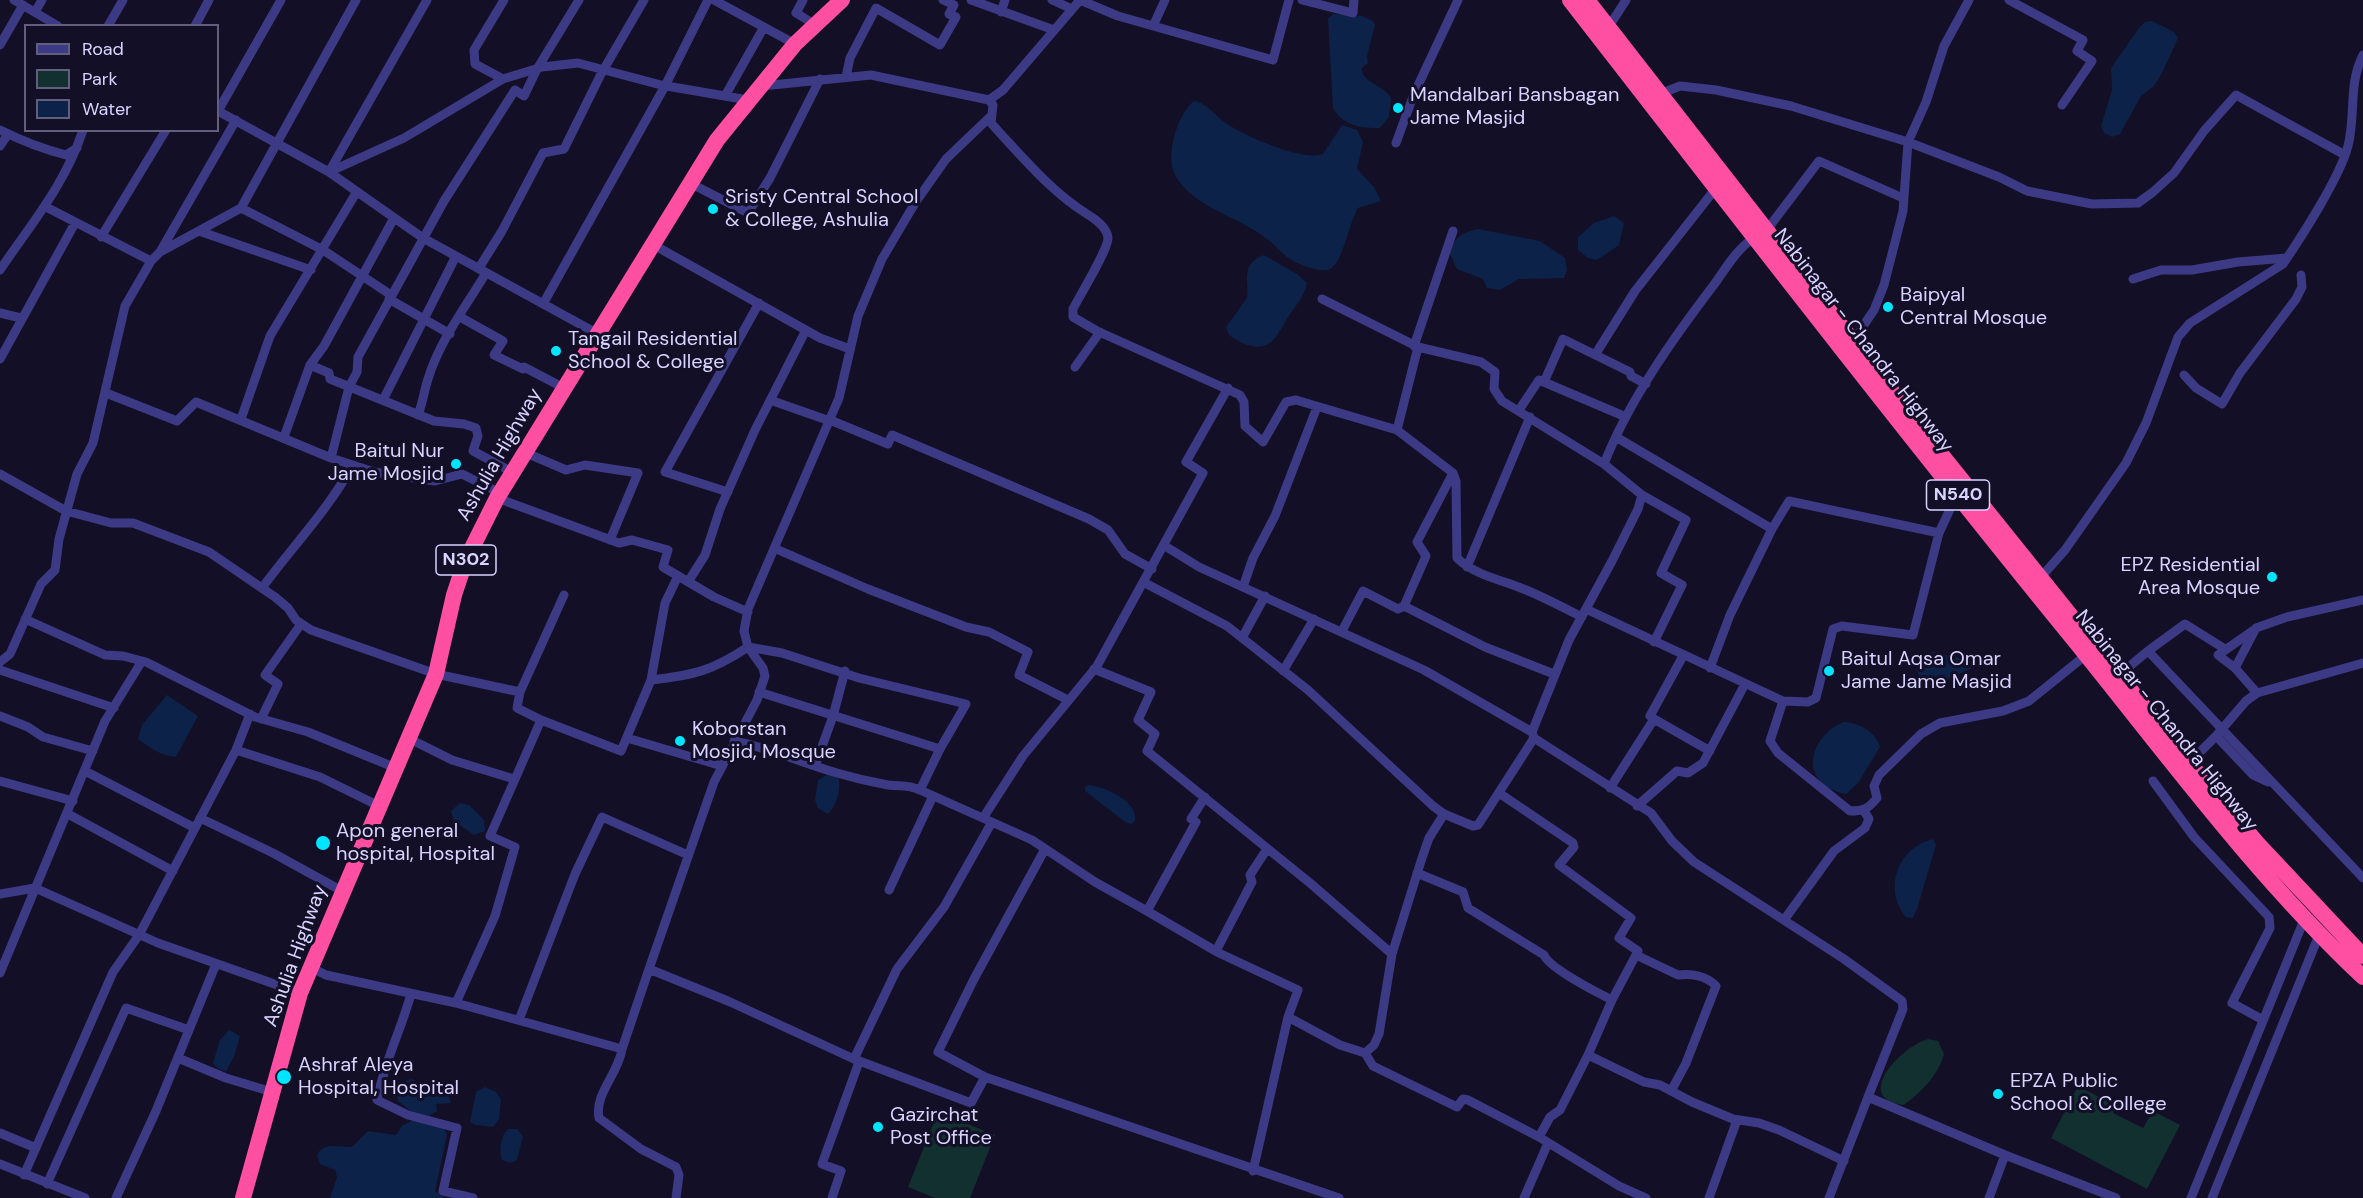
<!DOCTYPE html>
<style>
body{margin:0}
#map{position:relative;width:2363px;height:1198px;overflow:hidden;background:#130f26;font-family:"DM Sans",sans-serif}
canvas{display:block}
.legend{position:absolute;left:24px;top:24px;width:195px;height:108px;box-sizing:border-box;background:#130f26;border:2px solid #625e7d;margin:0;padding:8px 10px;list-style:none;font-size:18px;color:#d9d4ff}
.legend li{display:flex;align-items:center;gap:12px;height:30px}
.legend b{width:30px;border:2px solid #625e7d}
</style>
<div id="map">
<canvas width="2363" height="1198"></canvas>
<ul class="legend">
<li><b style="height:8px;background:#3d3a85"></b>Road</li>
<li><b style="height:16px;background:#12302f"></b>Park</li>
<li><b style="height:16px;background:#0c2248"></b>Water</li>
</ul>
</div>
<script>
const ctx = document.querySelector('canvas').getContext('2d');
ctx.lineJoin = 'round';
function fill(path, color) {
  ctx.fillStyle = color;
  ctx.fill(path, 'evenodd');
}
function trace(path, color, width, dash) {
  ctx.strokeStyle = color;
  ctx.lineWidth = width;
  ctx.lineCap = dash ? 'butt' : 'round';
  ctx.setLineDash(dash || []);
  ctx.stroke(path);
}
function label(font, color, halo, rows, align = 'center') {
  ctx.font = font + ' "DM Sans",sans-serif';
  ctx.lineWidth = 6;
  ctx.setLineDash([]);
  ctx.textBaseline = 'middle';
  ctx.strokeStyle = halo;
  ctx.fillStyle = color;
  for (const [text, x, y, turn = 0] of rows) {
    ctx.save();
    ctx.translate(x, y);
    ctx.rotate((+turn || 0) * Math.PI / 180);
    ctx.textAlign = isNaN(turn) ? turn : align;
    if (halo) ctx.strokeText(text, 0, 0);
    ctx.fillText(text, 0, 0);
    ctx.restore();
  }
}
fill(new Path2D(`
 M1928 1039 1938 1041 1944 1054C1938 1076 1921 1092 1904 1105 1852 1099 1900 1047 1928 1039Z
 M2078 1086 2116 1106 2113 1113 2143 1128 2153 1111 2180 1125 2147 1189 2051 1138Z
 M938 1112 995 1135 970 1198H935L908 1187Z`), '#12302f');
fill(new Path2D(`
 M1333 14 1362 16 1373 21 1375 25 1367 56 1368 63 1362 68C1361 83 1385 85 1391 98L1389 117 1380 128C1361 128 1343 126 1333 108L1328 19Z
 M2152 21 2174 32 2178 38 2163 71 2154 86 2141 96 2120 134 2112 137 2104 133 2101 126 2112 90 2111 68 2139 28 2145 22Z
 M1194 101C1205 102 1214 114 1223 121 1240 134 1302 162 1323 154L1342 125 1357 130 1363 142 1357 169 1374 187 1381 201 1358 208C1349 222 1343 263 1330 269 1320 273 1304 266 1295 262 1283 256 1274 243 1263 236 1236 216 1194 207 1176 177 1164 158 1177 114 1194 101Z
 M1614 216 1624 223 1619 245 1597 260 1588 258 1578 250V237L1594 223Z
 M1478 229 1540 241 1565 258 1567 270 1564 278 1519 279 1500 290 1487 288 1483 279 1457 269 1450 254C1454 237 1461 233 1478 229Z
 M1264 255 1297 274 1307 283C1304 297 1296 305 1289 316 1276 336 1271 355 1242 343 1235 339 1227 336 1226 327L1247 298C1250 283 1239 264 1264 255Z
 M1934 652 1964 659 1975 667 1943 681 1922 686 1916 667 1926 653Z
 M167 695 198 716 176 757C161 756 150 748 138 739L142 725Z
 M1843 722C1858 722 1876 732 1880 747L1858 783 1846 794C1799 785 1806 739 1843 722Z
 M829 774 838 777C842 788 836 807 828 814L818 808 815 800 818 780Z
 M1088 785C1103 786 1139 801 1135 821L1131 824 1125 822 1085 791V787Z
 M460 803 469 805 484 820 485 831 474 835 454 821 451 811Z
 M1933 839 1936 845 1917 909 1913 918 1906 917C1883 889 1897 848 1933 839Z
 M229 1030 240 1036 234 1057 226 1071 218 1069 213 1063 220 1040Z
 M411 1079 448 1093 451 1103 436 1104 437 1111 429 1116 412 1112 397 1100C399 1089 400 1082 411 1079Z
 M485 1087 496 1092 501 1099 499 1119 493 1127 476 1125 470 1122 476 1092Z
 M413 1120 444 1128 447 1135 435 1191 446 1198H330L337 1177 335 1170 320 1164 317 1155C323 1142 339 1147 352 1147L368 1131 396 1135 402 1126Z
 M508 1129H517L523 1136 517 1160 510 1163 502 1160C499 1150 500 1136 508 1129Z`), '#0c2248');
trace(new Path2D(`
 M14 0 58 26
 M714 0 795 44
 M803 0 796 13 814 24
 M971 0 1054 30
 M1052 0 1072 9
 M1080 0 1118 16 1273 60 1289 0
 M1302 0 1353 13 1354 0
 M2009 0 2083 40 2077 51 2092 61 2062 105
 M35 12 42 0
 M1001 12 1005 0
 M1154 24 1165 0
 M108 26 123 0
 M195 26 209 0
 M1608 28 1626 0
 M0 45 23 5
 M846 77 850 58 876 8 940 45 956 17 949 14 954 5 943 0
 M503 79 475 64 474 50 504 0
 M762 86 871 75 989 100 1003 90 1080 0
 M1660 94 1680 86 1716 90 1791 106 1908 142 1999 177 2027 191 2092 204 2138 203 2153 192 2174 173 2204 131 2236 95 2345 155
 M725 96 764 27
 M989 100 993 105 991 123 999 132C1025 160 1054 194 1087 214 1095 219 1107 227 1108 238 1108 250 1080 295 1073 309V317L1097 331 1240 395 1244 402 1245 426 1263 442 1286 402 1296 400 1397 430 1418 347 1481 362 1495 372 1494 389 1502 401 1604 464 1642 495 1638 509 1612 561 1569 640 1532 732 1534 738
 M218 111 329 172 423 238 598 334
 M218 111 281 0
 M0 130C22 141 43 149 66 155L77 148
 M1396 143 1414 94 1458 0
 M0 146 8 134
 M329 172 404 138 503 79 542 67 578 63 661 85 748 100
 M329 172 427 0
 M690 183 748 213 770 178 820 79
 M46 207 151 261 160 252 241 208 356 0
 M241 208 323 250 391 295
 M199 231 311 270
 M1766 231 1819 161 1903 198
 M101 237 166 130
 M652 244 820 338 850 349
 M160 252 236 120
 M479 268 502 231 543 153 564 149 601 74 644 0
 M0 270C31 224 65 185 83 130
 M2133 279 2161 270H2192L2238 262 2287 258
 M389 299 450 334
 M1322 299 1418 347
 M543 304 665 86 708 0
 M0 313 21 318
 M460 317 503 341 494 355 523 369 524 367 564 388
 M1853 341 1874 310 1884 285 1903 211 1908 142 1926 102 1944 46 1969 0
 M1414 346 1453 231
 M1595 355 1635 291 1716 188
 M0 359 75 223
 M310 365 329 373 330 379 434 421 464 424 476 428 478 436 473 451 512 472
 M1075 367 1100 332
 M2184 375 2196 388 2222 404 2240 373 2296 299 2302 287 2301 275
 M1544 382 1563 339 1630 372 1631 376 1646 384
 M106 393 177 421 196 402 331 458 374 472 435 481 462 474 500 493
 M383 400 456 256
 M770 400 830 421
 M1519 410 1539 380 1626 417
 M418 415C423 402 424 391 428 379 439 342 466 306 486 273
 M241 419 270 336 356 193
 M830 420 888 444 892 435 1089 519 1108 530 1125 554 1152 569
 M1397 430 1453 473 1456 481 1457 558C1475 575 1498 579 1521 588 1542 596 1562 607 1582 617
 M284 437 310 365 324 346 394 218
 M1616 437 1772 529
 M524 452 566 470 585 465 638 473 610 540
 M331 458 349 387 357 372 358 357 444 201 515 90 524 96 537 69 579 0
 M1604 464C1629 400 1674 337 1716 282 1727 266 1738 248 1755 237
 M1453 473 1417 542 1426 556 1404 606 1485 647 1554 674
 M0 474 66 511 111 523H133L209 552 275 597 288 608 296 620 311 630 436 674 520 692 517 708 541 720 490 836 515 847 495 916 456 1003
 M728 492 665 472 759 303
 M1642 495 1686 520 1661 573 1682 585 1654 642
 M497 498 619 543 632 540 668 550 663 567 714 597 748 612
 M1165 546 1199 567 1424 670 1532 732
 M774 548 868 589 966 627 989 632 1028 652 1019 675 1068 700
 M1467 567 1530 417
 M2041 577 2065 550 2126 463 2146 423 2178 337 2190 323 2283 264C2302 236 2340 177 2348 146 2356 115 2348 84 2363 55
 M688 582 705 555 720 509 755 430 806 330
 M1145 583 1227 626 1308 690 1433 806 1444 814 1473 826 1478 825 1534 738 1651 813 1672 841 1694 862 1844 959 1902 1001 1903 1009 1868 1097
 M1243 587 1253 558 1275 516 1317 407
 M262 588C292 547 328 510 352 466
 M1586 609 1783 701 1770 741 1778 753 1850 811C1864 811 1868 809 1877 798L1874 786 1879 775 1921 734 1940 723 2003 711 2029 701 2086 655
 M25 619 105 655 123 656 146 662 255 717 308 732 396 768
 M1342 631 1363 591 1398 609 1404 606
 M1242 638 1265 596
 M2148 651 2185 624 2225 649
 M0 662 10 654 41 584 55 570 59 539 77 474 93 443 125 306 151 261
 M1710 668 1730 615 1772 529 1789 501 1939 533 1957 494
 M2235 668 2218 655 2254 630
 M1094 669 1151 692 1138 720 1155 734 1147 751 1310 883 1392 954
 M0 670 114 708
 M1283 671 1314 619
 M2119 675 2148 651 2363 878
 M651 680 665 603 678 576
 M520 692 564 595
 M759 692 940 749 920 790 1032 840 1095 882 1147 911
 M2257 693 2235 668 2256 628 2287 617 2363 600
 M1783 701 1808 702 1816 698 1833 629 1842 626 1913 635 1939 533
 M0 716 28 727 43 737 93 751
 M261 719 278 684 265 675 301 624
 M1654 719 1710 751
 M541 720 621 751 651 680C694 675 712 671 748 647L782 653 859 678 966 704 940 749
 M2216 736 2246 701 2257 693 2363 663
 M627 738 722 766
 M410 739 452 760 514 779
 M734 741C770 748 802 763 837 773 854 778 871 782 888 785 901 787 906 784 920 790
 M236 750 320 777 379 806
 M2189 763 2216 736 2253 775 2268 782
 M815 766 833 716 845 671
 M85 771 195 828
 M0 781 73 801
 M2153 781 2194 837 2269 917 2270 928 2232 1003 2263 1020
 M1610 788 1654 719 1650 716 1683 656
 M1499 793 1573 843 1574 847 1559 865 1631 918 1619 938 1638 951 1612 1000
 M1205 797 1191 819 1196 822 1147 911 1219 953 1298 990 1288 1017
 M1637 806 1677 771 1688 773 1703 763 1745 684
 M68 814 173 871
 M200 818 273 853 342 891
 M983 818 1023 756 1097 666 1203 473 1186 462 1228 388
 M1417 873 1463 892 1468 908 1544 955C1549 968 1598 993 1612 1000L1588 1055
 M889 890 933 796
 M0 894 35 888 158 943 300 993
 M1784 920 1834 851 1865 828 1869 819 1864 811
 M1216 951 1252 882 1250 875 1267 849
 M1636 955 1678 975C1691 973 1707 976 1716 986L1686 1063 1671 1091
 M310 967 326 975 456 1003 622 1049 649 969 728 1001 854 1059 897 969 944 907 992 822
 M649 969 714 782 757 700 765 676 763 668 748 647 744 631 748 609 839 398 858 316 882 259 915 203 946 159 991 116
 M0 973 105 721 142 661
 M411 994C401 1030 384 1063 377 1100L408 1115 457 1128 443 1191 473 1198
 M519 1020 575 874 602 817 688 855
 M622 1049C619 1073 594 1094 599 1118L641 1149 676 1167 679 1175 676 1198
 M1365 1053 1373 1066 1457 1107 1463 1099 1468 1100 1539 1137 1550 1117 1560 1110 1588 1055 1644 1082 1660 1085 1692 1102 1733 1119 1759 1123 1779 1130 1844 1161
 M178 1058 226 1078 272 1092
 M854 1059 971 1103 985 1077 1339 1198
 M985 1077 938 1052 974 979 1045 849
 M0 1133 36 1148
 M1539 1137 1619 1186 1646 1198
 M0 1164 85 1198
 M1253 1171 1288 1017 1340 1045 1365 1053 1374 1045 1379 1034 1392 954 1422 858 1429 838 1444 814
 M24 1175 113 972 139 935 236 750 250 714
 M47 1184 126 1008 189 1030 216 964
 M116 1198 156 1111 189 1030
 M832 1198 841 1171 822 1164 859 1062
 M1524 1198 1548 1143
 M1709 1198 1737 1120
 M1829 1198 1868 1097 2005 1155
 M1989 1198 2005 1155 2116 1198
 M2191 1198 2304 920
 M2212 1198 2319 935`), '#3d3a85', 9);
trace(new Path2D(`
 M1570 0C1737 215 1903 430 2075 641 2168 756 2255 875 2363 977
 M1587 0 1936 448 2189 763 2257 843 2363 956
 M243 1198 300 993 436 674 454 595 465 562 497 498 717 140 795 44 842 0`), '#ff4fa3', 16);
for (const [x, y, r, color] of [
 [1398,108,6,"#00e5ff"],
 [713,209,6,"#00e5ff"],
 [1888,307,6,"#00e5ff"],
 [556,351,6,"#00e5ff"],
 [456,464,6,"#00e5ff"],
 [2272,577,6,"#00e5ff"],
 [1829,671,6,"#00e5ff"],
 [680,741,6,"#00e5ff"],
 [323,843,8,"#00e5ff"],
 [284,1077,8,"#00e5ff"],
 [1998,1094,6,"#00e5ff"],
 [878,1127,6,"#00e5ff"]
]) {
  const dot = new Path2D();
  dot.arc(x, y, r, 0, 2 * Math.PI);
  ctx.fillStyle = color;
  ctx.fill(dot);
  trace(dot, '#130f26', 2);
}
for (const [x, y, w] of [
 [1958,495,63],
 [466,560,60]
]) {
  const box = new Path2D();
  box.roundRect(x - w / 2, y - 15, w, 30, 4.5);
  ctx.fillStyle = '#130f26';
  ctx.fill(box);
  trace(box, '#d9d4ff', 1.5);
}
label('bold 18px', '#d9d4ff', null, [
 ["N540",1958,495],
 ["N302",466,560]
]);
label('20px', '#d9d4ff', '#130f26', [
 ["Mandalbari Bansbagan",1410,96],
 ["Jame Masjid",1410,119],
 ["Sristy Central School",725,198],
 ["& College, Ashulia",725,221],
 ["Baipyal",1900,296],
 ["Central Mosque",1900,319],
 ["Tangail Residential",568,340],
 ["School & College",568,363],
 ["Baitul Nur",444,452,"right"],
 ["Jame Mosjid",444,475,"right"],
 ["EPZ Residential",2260,566,"right"],
 ["Area Mosque",2260,589,"right"],
 ["Baitul Aqsa Omar",1841,660],
 ["Jame Jame Masjid",1841,683],
 ["Koborstan",692,730],
 ["Mosjid, Mosque",692,753],
 ["Apon general",336,832],
 ["hospital, Hospital",336,855],
 ["Ashraf Aleya",298,1066],
 ["Hospital, Hospital",298,1089],
 ["EPZA Public",2010,1082],
 ["School & College",2010,1105],
 ["Gazirchat",890,1116],
 ["Post Office",890,1139]
], 'left');
label('20px', '#d9d4ff', '#130f26', [
 ["Nabinagar - Chandra Highway",1863,341,52],
 ["Ashulia Highway",500,455,-60],
 ["Nabinagar - Chandra Highway",2166,721,51],
 ["Ashulia Highway",296,956,-70]
]);
</script>
